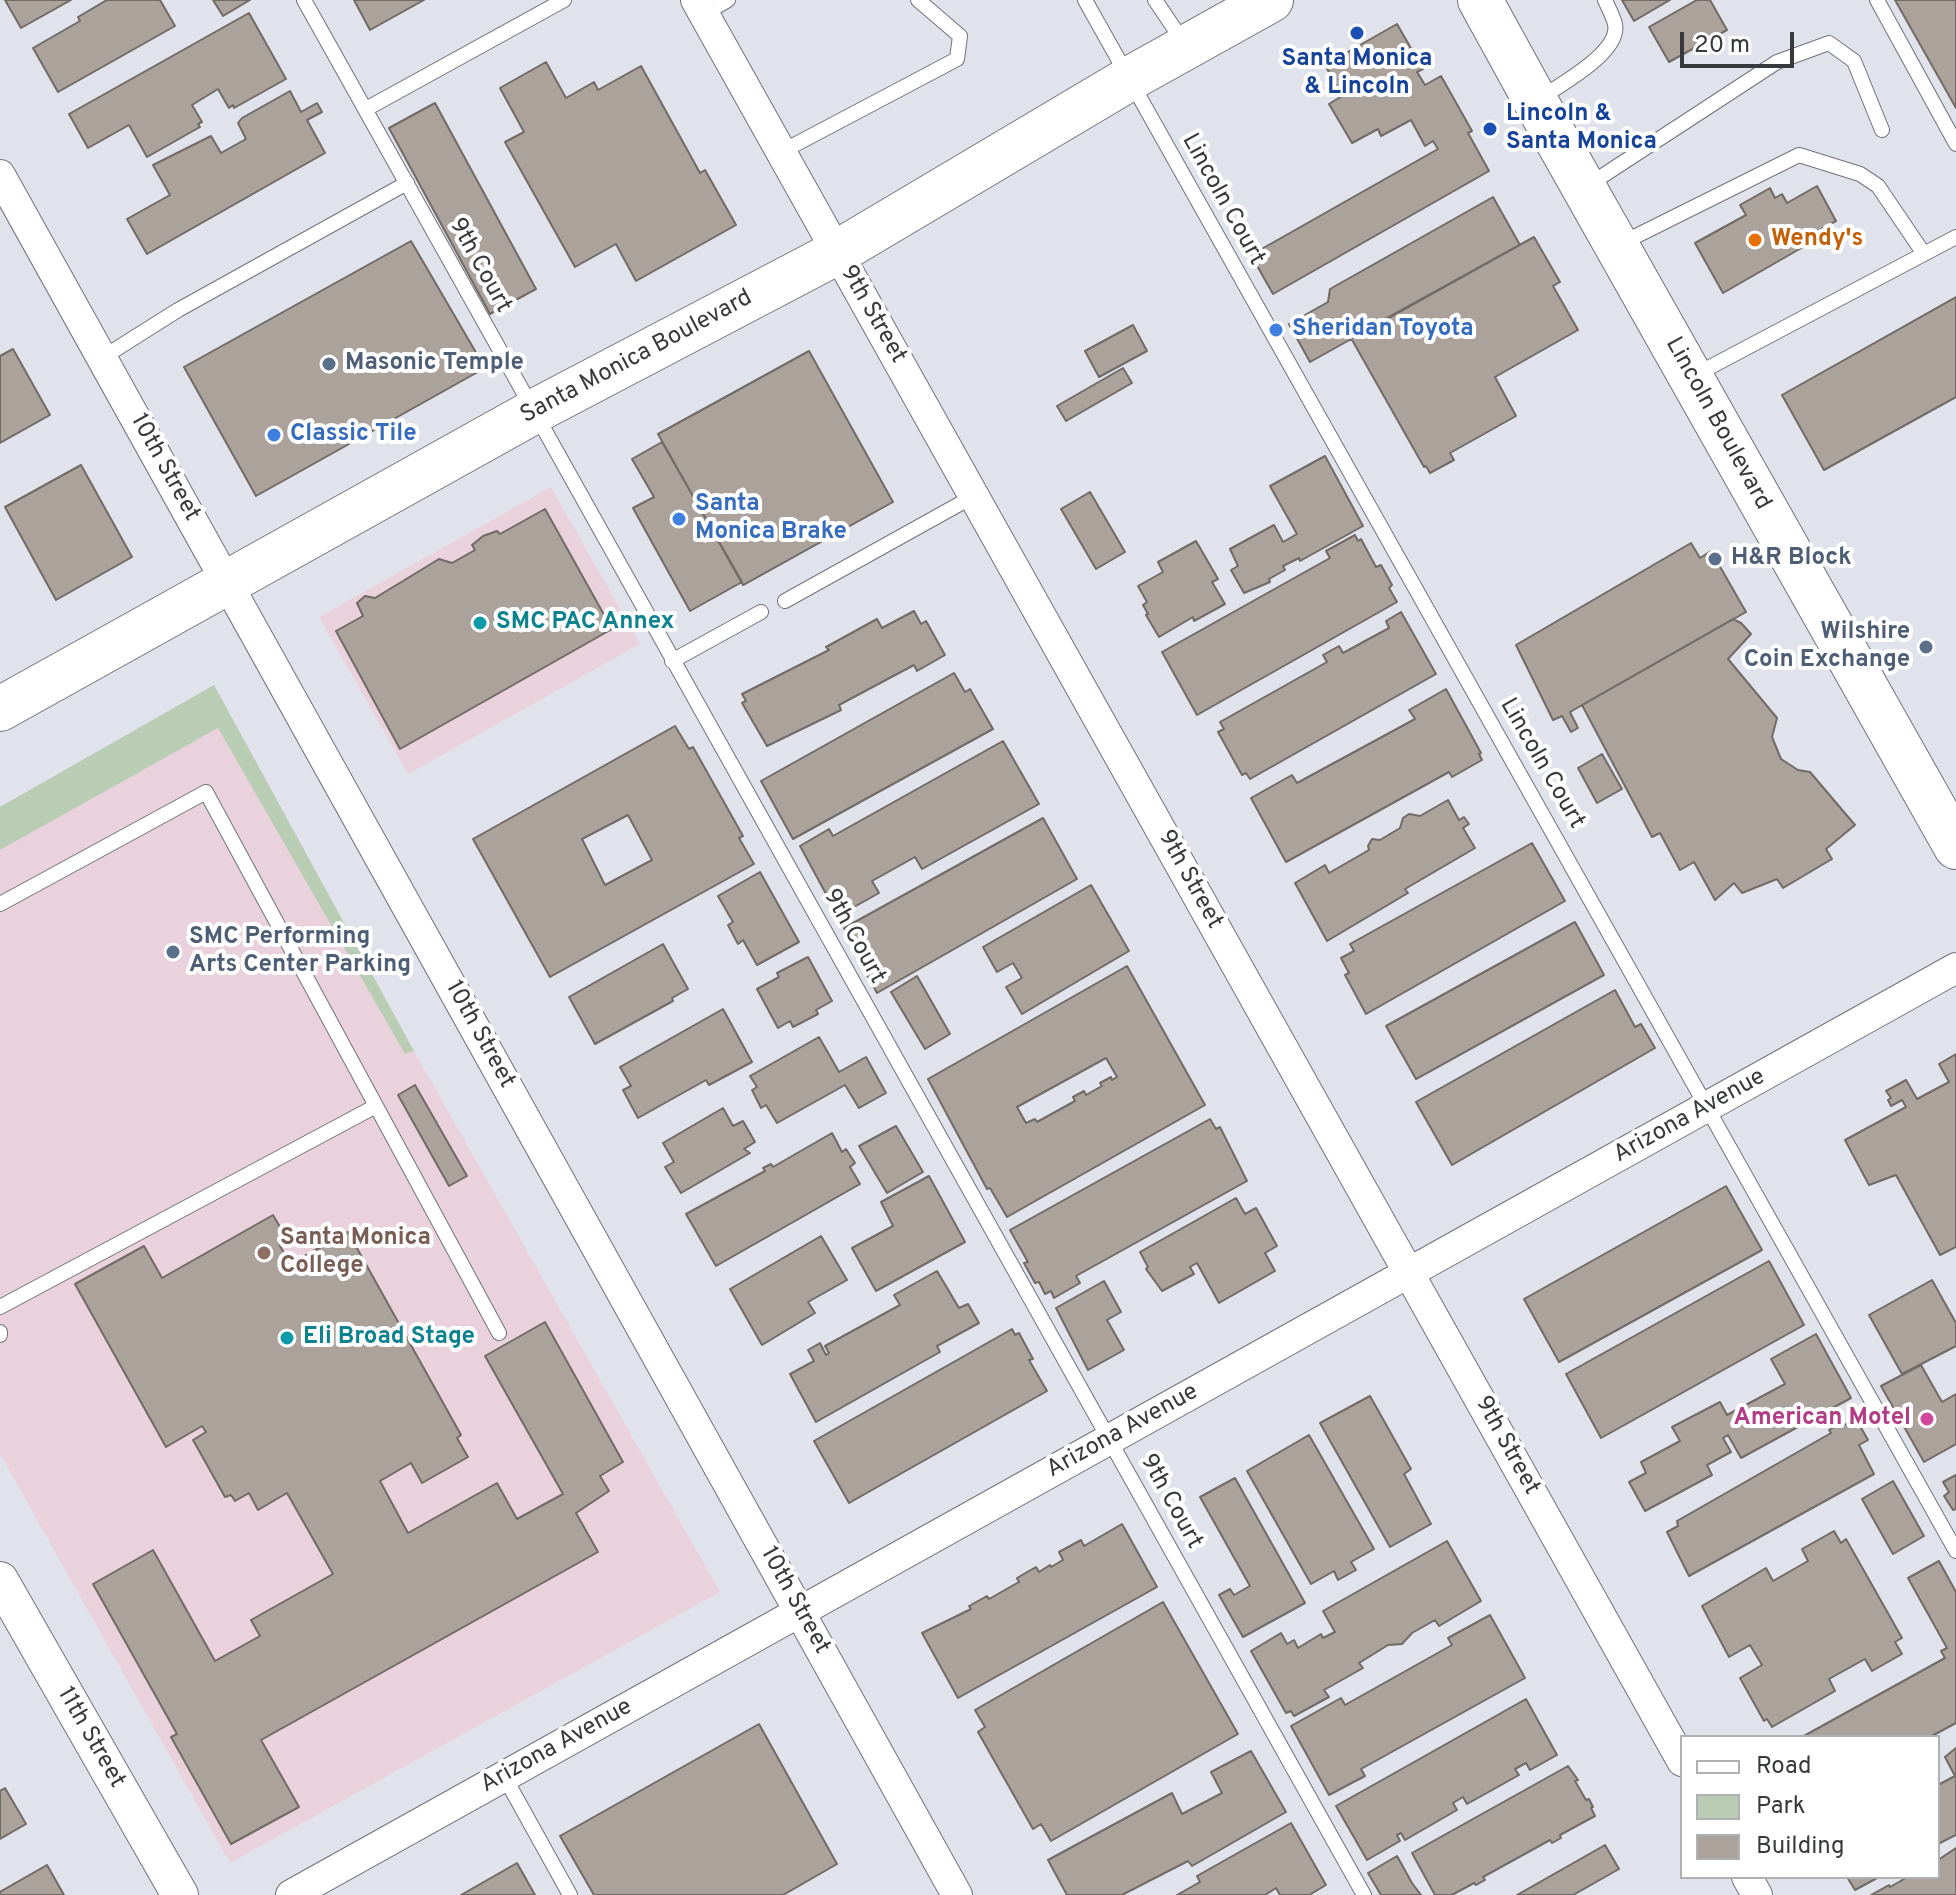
<!DOCTYPE html>
<style>
body{margin:0}
#map{position:relative;width:1956px;height:1895px;overflow:hidden;background:#e0e3ec;font-family:Overpass,sans-serif}
canvas{display:block}
.legend{position:absolute;left:1680px;top:1735px;width:260px;height:144px;box-sizing:border-box;background:#fff;border:2px solid #afb0b1;margin:0;padding:10px 14px;list-style:none;font-size:24px;color:#38393d}
.legend li{display:flex;align-items:center;gap:16px;height:40px}
.legend b{width:40px;border:2px solid #afb0b1}
.scale{position:absolute;left:1680px;top:32px;width:114px;height:36px;box-sizing:border-box;border:4px solid #38393d;border-top:0;padding-left:10px;font-size:24px;line-height:28px;white-space:nowrap;color:#38393d;-webkit-text-stroke:6px #fff;paint-order:stroke}
</style>
<div id="map">
<canvas width="1956" height="1895"></canvas>
<ul class="legend">
<li><b style="height:10px;background:#fff"></b>Road</li>
<li><b style="height:22px;background:#b9cdb5"></b>Park</li>
<li><b style="height:22px;background:#aba29c"></b>Building</li>
</ul>
<div class="scale">20 m</div>
</div>
<script>
const ctx = document.querySelector('canvas').getContext('2d');
ctx.lineJoin = 'round';
function fill(path, color) {
  ctx.fillStyle = color;
  ctx.fill(path, 'evenodd');
}
function trace(path, color, width, dash) {
  ctx.strokeStyle = color;
  ctx.lineWidth = width;
  ctx.lineCap = dash ? 'butt' : 'round';
  ctx.setLineDash(dash || []);
  ctx.stroke(path);
}
function label(font, color, halo, rows, align = 'center') {
  ctx.font = font + ' Overpass,sans-serif';
  ctx.lineWidth = 8;
  ctx.setLineDash([]);
  ctx.textBaseline = 'middle';
  ctx.strokeStyle = halo;
  ctx.fillStyle = color;
  for (const [text, x, y, turn = 0] of rows) {
    ctx.save();
    ctx.translate(x, y);
    ctx.rotate((+turn || 0) * Math.PI / 180);
    ctx.textAlign = isNaN(turn) ? turn : align;
    if (halo) ctx.strokeText(text, 0, 0);
    ctx.fillText(text, 0, 0);
    ctx.restore();
  }
}
fill(new Path2D(`
 M551 487 640 644 408 774 319 617Z
 M214 685 414 1051 720 1592 230 1863 0 1454V807Z`), '#ead2dd');
fill(new Path2D(`
 M214 685 414 1051 405 1054 218 728 0 850V807Z`), '#b9cdb5');
const building = new Path2D(`
 M5 0H71L21 28Z
 M107 0H160L175 26 58 92 33 48 80 21 78 17Z
 M213 0H250L223 16Z
 M354 0H424L370 30Z
 M1622 0H1670L1634 21Z
 M1697 0H1710L1727 30 1669 62 1649 27Z
 M1895 0H1956V108Z
 M249 13 286 79 234 108 233 105 229 108 218 89 192 105 202 122 198 124 200 127 147 157 129 125 88 148 69 114Z
 M1397 24 1423 69 1417 72 1425 85 1441 76 1472 131 1468 133 1489 171 1273 294 1251 255 1438 149 1433 141 1425 146 1411 120 1381 136 1378 129 1352 143 1329 104 1342 96 1325 65Z
 M546 62 566 98 594 82 598 90 641 66 700 173 705 170 736 225 636 281 616 244 575 267 505 142 524 132 500 88Z
 M290 91 301 112 317 103 322 112 307 120 325 153 147 254 127 219 170 195 153 165 211 136 221 153 246 139 238 123 242 118Z
 M435 103 536 289 490 314 389 128Z
 M1817 186 1836 221 1807 237 1810 243 1723 293 1695 243 1746 215 1740 205 1770 188 1775 198 1782 194 1787 203Z
 M1493 197 1520 245 1310 362 1289 324 1328 302 1330 289Z
 M1534 237 1560 282 1553 286 1578 330 1495 377 1516 416 1450 453 1454 460 1430 473 1426 466 1424 467 1351 338Z
 M411 241 485 368 256 496 184 367Z
 M1956 297V397L1824 470 1782 395Z
 M1133 325 1147 351 1099 377 1085 351Z
 M13 349 50 415 0 443V356Z
 M809 351 893 502 743 585 658 434Z
 M1123 368 1132 383 1066 421 1057 406Z
 M662 442 742 582 690 611 633 508 654 497 632 459Z
 M1325 456 1363 526 1300 561 1299 558 1283 566 1285 570 1269 579 1270 582 1244 593 1231 570 1238 566 1230 549 1274 525 1283 542 1297 534 1270 486Z
 M81 465 132 557 56 600 5 507Z
 M1090 492 1125 552 1096 569 1061 509Z
 M545 509 612 629 400 749 336 631 363 616 357 603 365 596 375 598 439 559 452 563 475 550 472 545 483 536 497 531 500 534Z
 M1355 535 1358 541 1361 539 1376 567 1381 565 1392 585 1389 588 1397 602 1197 715 1162 652 1330 558 1326 551Z
 M1196 541 1218 579 1212 582 1225 604 1194 621 1193 617 1159 637 1146 615 1148 614 1143 605 1147 602 1138 586 1163 572 1158 562Z
 M1691 543 1700 558 1711 551 1746 612 1570 712 1578 728 1571 732 1562 716 1553 720 1516 645Z
 M914 611 921 624 926 621 945 655 917 671 914 665 839 705 841 710 767 746 742 703 746 701 742 694 829 650 826 647 877 619 882 628Z
 M1401 612 1436 674 1250 779 1246 773 1242 775 1218 732 1224 729 1220 722 1327 662 1323 655 1339 646 1343 653 1389 628 1386 621Z
 M1733 619 1741 623 1751 634 1728 659 1777 718 1772 737 1781 759 1798 770 1810 772 1855 825 1826 849 1832 859 1783 888 1777 879 1742 893 1734 883 1715 900 1694 862 1680 870 1660 833 1652 837 1582 705Z
 M954 673 965 692 970 689 993 729 793 839 761 781Z
 M1446 689 1481 753 1479 754 1482 760 1452 777 1449 772 1286 862 1251 798 1292 775 1297 783 1415 719 1409 710Z
 M675 726 689 749 693 747 743 836 739 838 754 864 550 977 473 839ZM628 815 652 860 605 885 582 839Z
 M1003 741 1039 804 922 869 915 857 872 881 879 893 838 916 800 846 829 829 833 836Z
 M1602 754 1622 789 1597 803 1578 768Z
 M1448 800 1459 820 1464 817 1469 824 1463 828 1475 848 1405 889 1408 893 1327 941 1295 883 1325 865 1329 873 1369 850 1368 846 1372 839 1380 840 1400 828 1403 818 1409 814 1420 816Z
 M1043 818 1077 879 877 993 866 973 869 971 844 928Z
 M1532 843 1565 901 1366 1014 1345 975 1349 973 1341 958 1354 951 1350 944Z
 M760 872 799 942 757 965 743 940 738 944 728 925 733 922 718 896Z
 M1091 885 1129 951 1022 1014 1006 987 1022 978 1013 963 997 972 983 947Z
 M1575 922 1604 975 1416 1079 1386 1026Z
 M663 944 688 989 672 998 673 1001 595 1044 569 997Z
 M808 957 832 1001 816 1010 818 1014 793 1027 790 1021 778 1028 757 989 779 977 777 973Z
 M1127 966 1205 1105 1007 1217 990 1188 987 1189 928 1079ZM1106 1058 1117 1077 1112 1080 1111 1077 1100 1083 1102 1086 1086 1095 1084 1091 1073 1097 1075 1101 1037 1122 1035 1119 1026 1123 1017 1107Z
 M917 976 950 1034 925 1049 891 992Z
 M1615 990 1635 1027 1641 1024 1655 1048 1452 1165 1416 1102Z
 M723 1009 752 1062 709 1085 706 1080 638 1118 623 1090 631 1086 620 1067Z
 M819 1037 839 1072 866 1057 886 1093 859 1108 845 1085 777 1123 766 1105 761 1108 752 1090 757 1087 750 1076Z
 M1956 1054V1247L1940 1255 1896 1175 1869 1185 1845 1140 1906 1107 1902 1100 1891 1106 1888 1100 1891 1098 1886 1091 1906 1080 1917 1099 1949 1082 1939 1064Z
 M415 1085 467 1176 449 1186 398 1095Z
 M723 1108 733 1126 743 1121 755 1142 744 1149 750 1153 681 1193 665 1167 674 1162 663 1143Z
 M1210 1119 1216 1129 1220 1127 1247 1181 1076 1276 1080 1283 1054 1298 1051 1291 1045 1294 1039 1282 1035 1283 1024 1263 1028 1262 1010 1230Z
 M896 1126 923 1172 887 1193 859 1146Z
 M832 1133 842 1152 846 1149 855 1163 850 1167 860 1184 716 1266 686 1214 765 1171 763 1168 771 1164 773 1167Z
 M929 1176 965 1242 876 1291 852 1248 893 1226 881 1202Z
 M1726 1186 1762 1250 1559 1362 1524 1299Z
 M1236 1198 1245 1214 1256 1208 1277 1246 1265 1253 1275 1271 1219 1303 1197 1263 1190 1267 1194 1274 1162 1291 1146 1269 1148 1267 1140 1252Z
 M273 1215 287 1239 279 1244 290 1264 348 1232 461 1435 457 1438 468 1457 422 1483 411 1463 380 1481 408 1533 497 1483 517 1519 563 1494 485 1356 545 1322 623 1462 600 1476 609 1491 576 1513 598 1552 261 1740 299 1807 231 1844 171 1737 177 1734 93 1584 153 1550 215 1661 260 1636 251 1620 333 1574 287 1493 258 1510 249 1493 235 1501 231 1495 225 1497 193 1440 206 1432 202 1426 166 1447 75 1284 144 1246 162 1278Z
 M821 1236 847 1280 808 1302 815 1313 762 1345 730 1289Z
 M1769 1261 1804 1325 1601 1438 1566 1374Z
 M937 1271 959 1308 968 1304 979 1323 937 1346 940 1352 816 1422 790 1374 814 1361 808 1350 820 1343 826 1355 829 1353 825 1346 900 1305 894 1295Z
 M1932 1280 1956 1323V1346L1902 1374 1869 1315Z
 M1104 1281 1121 1312 1107 1320 1124 1350 1088 1370 1056 1308Z
 M1012 1329 1015 1335 1019 1333 1033 1359 1029 1360 1047 1391 849 1503 814 1441Z
 M1816 1334 1851 1398 1741 1458 1728 1435 1723 1438 1731 1452 1707 1465 1712 1475 1645 1511 1629 1482 1646 1473 1641 1462 1680 1441 1672 1427 1720 1402 1727 1415 1785 1384 1771 1359Z
 M1921 1365 1942 1402 1956 1394V1444L1924 1462 1881 1386Z
 M1370 1396 1411 1469 1404 1474 1431 1524 1390 1547 1320 1423Z
 M1856 1419 1868 1440 1859 1445 1874 1474 1689 1576 1667 1532 1678 1526 1677 1521 1831 1433 1829 1430 1839 1424 1841 1427Z
 M1309 1435 1374 1549 1351 1562 1356 1570 1338 1580 1334 1571 1311 1584 1247 1471Z
 M1956 1475V1509L1953 1510 1944 1496 1949 1492 1943 1482Z
 M1235 1478 1305 1603 1243 1637 1219 1595 1230 1589 1234 1595 1250 1586 1200 1497Z
 M1893 1481 1924 1536 1893 1554 1862 1499Z
 M1122 1524 1157 1587 958 1698 922 1633 971 1609 969 1606 987 1596 989 1599 1019 1582 1017 1578 1036 1567 1039 1572 1050 1565 1051 1567 1063 1560 1059 1552 1081 1540 1084 1546Z
 M1834 1531 1841 1543 1846 1539 1902 1638 1895 1642 1902 1654 1872 1671 1865 1659 1829 1679 1835 1691 1772 1727 1767 1719 1764 1721 1740 1678 1762 1665 1750 1645 1729 1657 1702 1606 1766 1568 1773 1581 1808 1561 1802 1549Z
 M1447 1541 1481 1601 1439 1626 1435 1620 1412 1633 1402 1644 1388 1645 1359 1663 1363 1668 1324 1690 1329 1697 1294 1716 1291 1711 1286 1713 1251 1651 1281 1633 1287 1644 1294 1640 1298 1648 1321 1634 1323 1638 1335 1632 1323 1611Z
 M1939 1561 1956 1592V1723L1930 1737H1802L1945 1658 1941 1651 1947 1648 1908 1578Z
 M1163 1602 1238 1734 1051 1841 1041 1824 1033 1829 978 1732 985 1727 975 1710Z
 M1490 1615 1525 1678 1361 1769 1365 1776 1329 1795 1291 1726 1341 1698 1345 1705 1452 1645 1448 1638Z
 M1526 1699 1557 1755 1530 1770 1526 1763 1515 1769 1519 1775 1467 1804 1463 1797 1453 1803 1457 1810 1405 1840 1401 1833 1397 1835 1400 1841 1367 1860 1336 1806Z
 M759 1724 837 1864 783 1895H594L560 1836Z
 M1956 1748V1835L1938 1844V1785L1955 1776 1945 1757Z
 M1251 1751 1286 1812 1192 1866 1188 1861 1122 1895H1067L1048 1860 1172 1793 1182 1814 1222 1793 1211 1772Z
 M1568 1766 1578 1780 1575 1781 1586 1800 1589 1799 1593 1807 1591 1808 1595 1816 1560 1835 1561 1838 1552 1843 1550 1840 1483 1877 1485 1880 1476 1885 1474 1883 1452 1895H1435L1412 1853Z
 M5 1788 26 1824 0 1839V1791Z
 M1291 1823 1326 1885 1309 1895H1280L1276 1888 1265 1895H1177L1200 1882 1197 1876Z
 M1605 1845 1619 1869 1573 1895H1517Z
 M1956 1848V1895H1871L1889 1885 1890 1887 1904 1879 1903 1877H1938V1860Z
 M1397 1856 1412 1883 1421 1895H1381L1368 1873Z
 M517 1863 535 1895H461Z
 M47 1865 64 1895H0V1892Z
 M1847 1877H1879L1855 1890Z`);
fill(building, '#aba29c');
trace(building, '#726a65', 2);
const service = new Path2D(`
 M304 0 1364 1895
 M1085 0C1375 517 1669 1032 1956 1551
 M1155 0 1184 43
 M1877 0 1956 144
 M704 14 728 0
 M1541 98C1561 84 1621 52 1615 24 1613 16 1608 7 1605 0
 M366 109 564 0
 M781 152 957 59 960 36 918 0
 M1587 186 1777 62 1829 43 1854 61 1882 130
 M1620 244 1799 155 1860 174 1878 186 1924 254
 M102 358 178 310 407 183
 M1695 375 1956 237
 M785 601 974 496
 M672 661 761 612
 M0 904 206 792 499 1333
 M0 1307 376 1106
 M0 1332V1335
 M504 1776 570 1895`);
const minor = new Path2D(`
 M696 0 1682 1761
 M0 175 957 1895
 M1747 1877 1757 1895
 M291 1895 1956 968`);
const tertiary = new Path2D(`
 M0 1580 180 1895`);
const primary = new Path2D(`
 M1480 0 1557 140 1956 847
 M0 709 535 411 836 253 1129 79 1271 0`);
trace(service, '#70727b', 16);
trace(minor, '#70727b', 32);
trace(tertiary, '#70727b', 38);
trace(primary, '#70727b', 46);
trace(service, '#fff', 14);
trace(minor, '#fff', 30);
trace(tertiary, '#fff', 36);
trace(primary, '#fff', 44);
for (const [x, y, r, color] of [
 [1357,33,8,"#1a4fb4"],
 [1490,129,8,"#1a4fb4"],
 [1755,240,8,"#e8710a"],
 [1276,330,8,"#3f7fe0"],
 [329,364,8,"#5c6f8a"],
 [274,435,8,"#3f7fe0"],
 [679,519,8,"#3f7fe0"],
 [1715,559,8,"#5c6f8a"],
 [480,623,8,"#0f9aa8"],
 [1926,647,8,"#5c6f8a"],
 [173,952,8,"#5c6f8a"],
 [264,1253,8,"#8d6e63"],
 [287,1338,8,"#0f9aa8"],
 [1927,1419,8,"#d1479c"]
]) {
  const dot = new Path2D();
  dot.arc(x, y, r, 0, 2 * Math.PI);
  ctx.fillStyle = color;
  ctx.fill(dot);
  trace(dot, '#fff', 3);
}
label('bold 24px', '#164399', '#fff', [
 ["Santa Monica",1357,60],
 ["& Lincoln",1357,88],
 ["Lincoln &",1506,115,"left"],
 ["Santa Monica",1506,143,"left"]
]);
label('24px', '#38393d', '#fff', [
 ["Lincoln Court",1222,200,61],
 ["9th Court",479,266,61],
 ["9th Street",872,315,60],
 ["Santa Monica Boulevard",637,358,-28],
 ["Lincoln Boulevard",1717,424,61],
 ["10th Street",164,468,61],
 ["Lincoln Court",1541,764,60],
 ["9th Street",1189,880,61],
 ["9th Court",853,937,61],
 ["10th Street",479,1035,61],
 ["Arizona Avenue",1690,1117,-29],
 ["Arizona Avenue",1123,1432,-29],
 ["9th Street",1506,1446,61],
 ["9th Court",1170,1502,61],
 ["10th Street",794,1601,61],
 ["11th Street",90,1738,60],
 ["Arizona Avenue",557,1747,-29]
]);
label('bold 24px', '#c56008', '#fff', [
 ["Wendy's",1771,240]
], 'left');
label('bold 24px', '#366cbe', '#fff', [
 ["Sheridan Toyota",1292,330],
 ["Classic Tile",290,435],
 ["Santa",695,505],
 ["Monica Brake",695,533]
], 'left');
label('bold 24px', '#4e5e75', '#fff', [
 ["Masonic Temple",345,364],
 ["H&R Block",1731,559],
 ["Wilshire",1910,633,"right"],
 ["Coin Exchange",1910,661,"right"],
 ["SMC Performing",189,938],
 ["Arts Center Parking",189,966]
], 'left');
label('bold 24px', '#0d838f', '#fff', [
 ["SMC PAC Annex",496,623],
 ["Eli Broad Stage",303,1338]
], 'left');
label('bold 24px', '#785e54', '#fff', [
 ["Santa Monica",280,1239],
 ["College",280,1267]
], 'left');
label('bold 24px', '#b23c85', '#fff', [
 ["American Motel",1911,1419]
], 'right');
</script>
